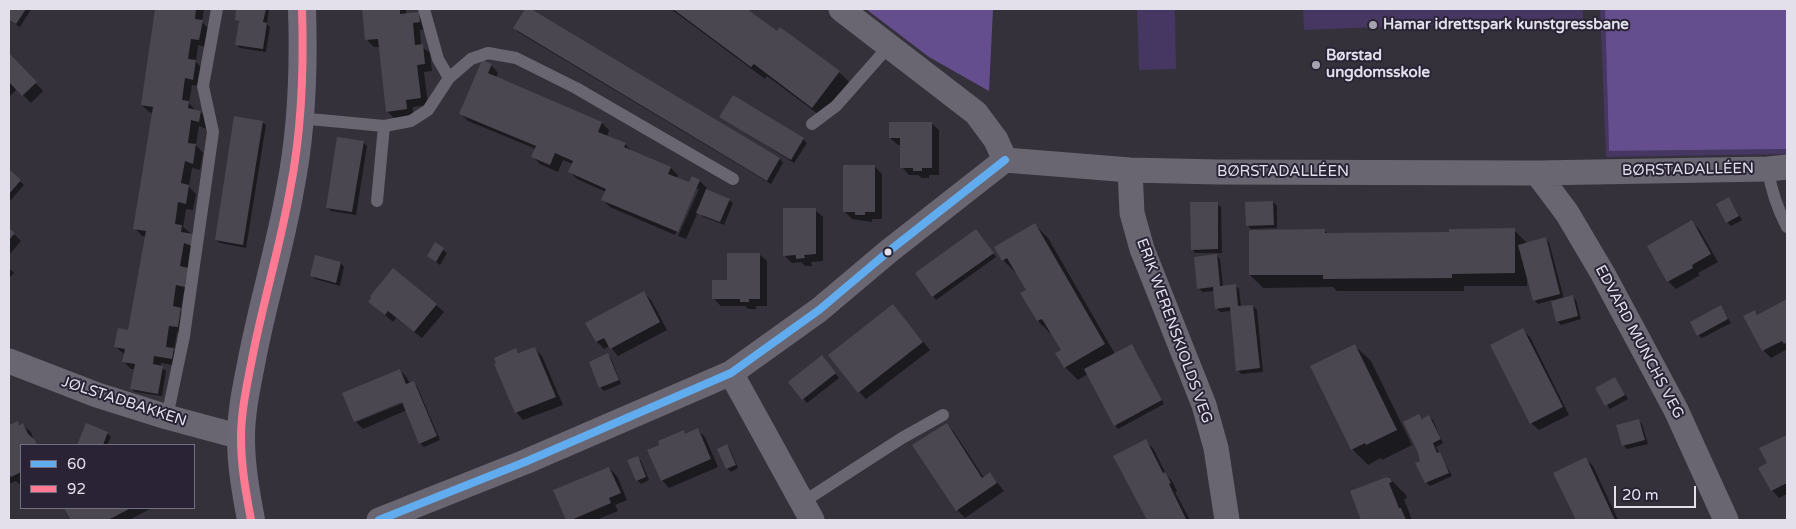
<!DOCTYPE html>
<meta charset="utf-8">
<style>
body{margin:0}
#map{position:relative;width:1796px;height:529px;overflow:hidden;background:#34313b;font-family:"Varela Round",sans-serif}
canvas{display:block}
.frame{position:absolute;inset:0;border:10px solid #e3e0ec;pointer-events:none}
.legend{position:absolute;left:20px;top:444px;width:175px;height:65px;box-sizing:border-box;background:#292335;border:1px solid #736f7e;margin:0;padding:6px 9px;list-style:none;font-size:15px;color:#e3e0ec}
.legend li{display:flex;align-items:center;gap:10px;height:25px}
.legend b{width:25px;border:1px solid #736f7e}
.scale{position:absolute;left:1614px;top:486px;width:82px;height:22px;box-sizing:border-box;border:2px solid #e3e0ec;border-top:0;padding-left:6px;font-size:15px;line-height:18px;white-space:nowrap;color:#e3e0ec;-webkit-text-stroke:4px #292335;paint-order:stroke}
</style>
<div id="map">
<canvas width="1796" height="529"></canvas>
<div class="frame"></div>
<ul class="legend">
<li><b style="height:6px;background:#60acee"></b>60</li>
<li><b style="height:6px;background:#fe7a93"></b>92</li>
</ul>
<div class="scale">20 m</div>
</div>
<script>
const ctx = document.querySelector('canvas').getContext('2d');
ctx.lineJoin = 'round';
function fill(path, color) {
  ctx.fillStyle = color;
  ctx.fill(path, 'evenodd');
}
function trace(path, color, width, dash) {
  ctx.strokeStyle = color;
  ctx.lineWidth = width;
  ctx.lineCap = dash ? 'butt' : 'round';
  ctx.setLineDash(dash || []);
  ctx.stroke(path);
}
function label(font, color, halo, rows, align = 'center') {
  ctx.font = font + ' "Varela Round",sans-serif';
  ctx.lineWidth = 4;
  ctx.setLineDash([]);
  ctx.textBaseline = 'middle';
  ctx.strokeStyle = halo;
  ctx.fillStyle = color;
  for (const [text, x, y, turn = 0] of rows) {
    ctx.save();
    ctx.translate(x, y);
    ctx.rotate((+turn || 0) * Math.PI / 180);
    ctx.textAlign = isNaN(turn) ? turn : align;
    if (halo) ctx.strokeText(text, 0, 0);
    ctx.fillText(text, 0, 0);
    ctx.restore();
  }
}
fill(new Path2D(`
 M1137 9H1175L1176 69 1139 70Z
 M1303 9H1583V19L1304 30Z
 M1600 9H1605L1609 151 1787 149V154L1606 157Z`), '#463662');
fill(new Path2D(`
 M866 9H993L989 91 929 57Z
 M1605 9H1787V149L1609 151Z`), '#644e8e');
fill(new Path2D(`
 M9 9H31L20 27 9 20Z
 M156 9H204L202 22 209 29 207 47 198 45 196 62 203 69 200 86 192 85 189 103 196 111 201 112 208 119 206 129 199 126 196 145 203 153 200 170 192 168 189 187 196 194 193 210 186 209 183 227 193 235 192 294 184 292 181 310 188 317 185 334 177 332 174 350 181 357 179 366 161 363V367L166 371 162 396 135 392 131 388 135 369H131L123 361 125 355 116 347 129 331 146 236H142L135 228 153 113 149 112 142 105Z
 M238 9H269L267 24 270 27 266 52 240 48 236 44 240 23 236 19Z
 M363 9H406V15L419 13 427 29 420 30 421 46 430 53 432 71 424 72 428 105 413 107V116L394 118 387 111 380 47H374L367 40Z
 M527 9 780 159 783 163 771 184 518 32 515 28Z
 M671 9H745L777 33 781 28 839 72 852 85 826 120 767 76 765 79Z
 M9 54 43 91 31 103 17 89 9 97Z
 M491 65 498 73 496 78 602 123 609 130 607 136 625 144 632 152 671 168 678 175 677 178 690 184 700 181 707 188 706 190 729 200 733 203 724 225 702 216 698 212 686 239 678 236 699 189H696L675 235 610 207 603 200 606 192 577 179 570 172 573 164 563 160 558 172 540 164 533 157 536 149 468 121 461 114Z
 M721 117 803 139 807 143 794 163Z
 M262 122 266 125 246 248 220 243 216 240Z
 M931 123 939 130V175H929V178H922L918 175H909L902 167V145H898L890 138Z
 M363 142 367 146 356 215 331 211 327 207Z
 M875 167 882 174V219H872V222L852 219 844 211Z
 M9 171 24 185 9 202Z
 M1729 198 1742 220 1731 226 1727 222Z
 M1273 202 1277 206V228L1251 229 1247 225Z
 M1217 204 1221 207 1222 253H1195L1192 249Z
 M815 210 823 217V261L811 262 812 266H805L801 262 792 263 784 255Z
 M1692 222 1699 229 1718 262 1698 273 1700 275 1676 289 1668 281Z
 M1035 225 1048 238 1115 354 1132 345 1135 349 1164 404 1118 429 1115 425 1088 374 1078 380 1065 367 1062 351 1052 333 1051 334 1038 321 1022 294 1028 291 1017 273H1016L1003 260Z
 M9 229 21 241 9 255Z
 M1514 230 1527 243 1545 239 1549 242 1564 299 1573 297 1576 300 1581 319 1561 325 1557 321 1552 300 1538 304 1534 300 1527 279V286H1464V291H1337L1333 287 1263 288 1250 275 1325 231 1329 235 1451 234Z
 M980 234 996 257 936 300 916 273Z
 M435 244 447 253 440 265 428 256Z
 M759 254 767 261V306H756V309H748L745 306H721L714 299 728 282Z
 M1217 256 1220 259 1223 287 1235 286 1239 289 1241 307 1253 306 1257 310 1263 372 1241 374 1238 370 1232 311 1220 312 1216 308 1215 291 1202 292 1199 288Z
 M316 257 341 263 344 267 340 286 315 279 311 275Z
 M9 268 14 273 9 278Z
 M644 293 651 300 667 330 618 356 610 346 604 349 597 342 587 323Z
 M1787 301V349L1771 358 1763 350 1755 312 1759 316Z
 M370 302 436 305 444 312 422 338 396 318 393 322Z
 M893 305 930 350 866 399 859 392Z
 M1721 307 1731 323 1702 338 1698 335Z
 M1523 330 1530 337 1569 415 1539 430 1531 423Z
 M1355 346 1371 361 1412 445 1382 460 1381 458 1368 465 1352 449 1312 367Z
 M534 348 542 356 563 405 523 420 516 412V349L520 354Z
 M608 355 611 358 621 384 604 391 600 387Z
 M825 360 839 378 807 403 789 382Z
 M400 370 407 378 410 384 413 382 417 386 440 440 424 447 420 443 407 410 363 429 355 421 344 394ZM403 400V403L356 422 355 420Z
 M1614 378 1628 399 1610 409 1596 388Z
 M1419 415 1422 419 1429 417 1433 420 1443 443 1436 447 1452 476 1430 486 1426 482 1422 461Z
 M1638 420 1642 424 1648 444 1627 449 1624 446 1618 426Z
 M18 423 21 425H23L31 432 34 441 38 445H21V483L19 484 16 481 9 484V427Z
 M947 424 954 432 984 478 990 474 1004 491 965 518 957 510 914 445Z
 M87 425 107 433 111 437 107 445H79Z
 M698 430 705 437 718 467 669 488 662 480 683 432 686 435Z
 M1787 436V494L1779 498 1772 490 1769 464 1761 449Z
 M1145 441 1153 448 1167 476 1172 481 1177 491 1175 492 1190 520H1148L1115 457Z
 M726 446 730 449 738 468 731 472 727 468Z
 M637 458 641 461 649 480 641 484 637 480Z
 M1585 458 1593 466 1618 520H1577L1555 473Z
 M609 468 617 476 627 500 615 505 618 511 596 520H567L555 491Z
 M1390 479 1406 495 1407 498 1404 499 1412 520H1363L1351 491Z
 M66 508H152L129 520H73Z`), '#0007');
fill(new Path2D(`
 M9 9H26L16 24 9 20Z
 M155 9H196L195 19 203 20 199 40 191 39 188 59 196 60 193 80 185 78 182 100 189 101 188 108 201 111 199 122 191 120 188 143 196 144 193 164 185 161 181 183 189 185 186 204 178 202 175 224 182 225 181 232 194 234 192 246 184 243 180 266 188 268 185 287 176 285 173 306 181 308 178 327 169 326 166 347 174 348 172 359 154 356 153 364 163 366 158 394 130 389 135 364 122 362 125 349 114 347 118 328 128 330 146 231 133 229 153 107 141 105Z
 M236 9H266L263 22 267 23 263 49 235 45 239 21 235 20Z
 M362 9H400V14L419 12 420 22 413 23 415 45 423 44 425 64 417 65 421 98 406 100 407 109 386 112 378 39 365 40Z
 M525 9H531L780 158 767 181 513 28Z
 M673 9H747L777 31 780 27 840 71 812 108 754 64 751 67Z
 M9 53 37 82 22 96 9 82Z
 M482 60 492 64 488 73 602 122 598 132 626 143 624 147 671 167 668 174 689 182 692 176 700 180 678 232 601 200 606 189 568 172 573 161 555 153 550 165 531 157 536 146 459 114Z
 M733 95 804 138 791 160 719 117Z
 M234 116 263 121 243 245 215 240Z
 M889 122H932V168H922V171H913V168H900V138H889Z
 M337 137 364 141 352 212 326 208Z
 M843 165H875V212H865V215H855V212H843Z
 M9 169 21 180 9 194Z
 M706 189 730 199 720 222 696 213Z
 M1729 197 1739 216 1726 223 1716 204Z
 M1273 201 1274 225 1246 226 1245 202Z
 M1190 202H1218V249L1191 250Z
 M783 208H816V254L804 255 805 258 796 259V255L783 256Z
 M1692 220 1711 254 1692 265 1693 268 1667 282 1647 246Z
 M1035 223 1105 344 1064 368 1055 353 1061 350 1042 319 1037 321 1020 293 1026 290 1007 258 1002 261 994 247Z
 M9 228 15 233 9 240Z
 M1515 228V273L1452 274V278L1323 279V275H1249V230L1325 229V233L1449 232V229Z
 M976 229 994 253 932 297 915 273Z
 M1546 237 1560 294 1533 301 1518 245Z
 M435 242 444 248 436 262 427 256Z
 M727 253H760V299H749V302H740V299H712V280H727Z
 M1217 254 1220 286 1236 284 1238 306 1253 305 1260 368 1236 371 1230 307 1215 309 1213 287 1197 289 1194 257Z
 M315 255 341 262 336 283 310 276Z
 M393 268 437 304 414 332 388 311 385 315 368 302 371 298 370 296Z
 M644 291 660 322 610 349 604 338 596 342 585 323Z
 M1573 295 1578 316 1556 322 1551 301Z
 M1787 299V342L1784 344 1782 341 1762 351 1743 316 1755 310 1757 315Z
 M893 304 923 342 858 393 828 355Z
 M1721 305 1728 319 1697 336 1690 322Z
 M1523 328 1563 407 1530 424 1490 345Z
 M1132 344 1162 400 1114 426 1084 369Z
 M1355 344 1397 430 1366 445 1365 443 1351 450 1310 366Z
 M535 347 556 397 515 413 494 364 496 363 494 358 516 348 518 353Z
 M608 353 619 380 599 388 589 362Z
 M822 355 836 373 802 400 788 382Z
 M400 369 406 384 414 381 437 436 419 444 402 402 354 422 342 393Z
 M1615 377 1625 395 1605 406 1595 388Z
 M1419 414 1422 419 1429 415 1441 439 1433 443 1437 453 1440 452 1449 473 1425 483 1415 463 1420 461 1417 450 1403 422Z
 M1639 419 1645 440 1622 446 1616 425Z
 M18 421 19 425 23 423 28 434 35 440 37 445H21V472L11 477 9 473V425Z
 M86 423 108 432 103 445H77Z
 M947 423 982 478 990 472 997 483 956 511 912 445Z
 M698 428 711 459 661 481 647 450 659 445 658 441 684 430 685 434Z
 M1787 435V483L1771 491 1758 468 1767 463 1759 448Z
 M1146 439 1163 473 1165 472 1171 483 1169 484 1186 519 1183 520H1147L1113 456Z
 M727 444 736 465 726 469 717 449Z
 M638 456 646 477 636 481 627 460Z
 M1586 457 1615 520H1576L1553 473Z
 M609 467 621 493 609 498 611 503 571 520H566L553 490Z
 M1387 477V478H1390L1392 482 1389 483 1399 508H1401L1406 520H1361L1350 491Z
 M64 508H131L108 520H71Z`), '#4a4750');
trace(new Path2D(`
 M424 9 438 59 449 78
 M299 118 384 126 411 121 428 110 449 78 471 59 488 53 516 58 576 88 733 179
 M812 124 836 106 889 46
 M1768 169C1771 190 1777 208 1787 227
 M377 201 384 126
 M167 417 184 336 213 132 203 86 217 9
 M803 502 902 438 943 415`), '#696571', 12);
trace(new Path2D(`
 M841 9 976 113 996 140 1005 160
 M1005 160 1130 170 1218 172 1537 173 1768 169 1787 167
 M1130 170 1132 213 1142 249 1204 405 1216 448 1227 520
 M1537 173 1567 213 1603 274 1676 410 1726 520
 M9 361 97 395 167 417 241 437
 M731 373 812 520
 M379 520 525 462 731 373 819 310 889 251 1005 160`), '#696571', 25);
trace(new Path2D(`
 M251 520C246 493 241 466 241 438 241 411 247 385 252 359 263 302 280 247 290 190 302 130 304 69 302 9`), '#6b6774', 28);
trace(new Path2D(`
 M379 520 525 462 731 373 819 310 889 251 1005 160`), '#60acee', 8);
trace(new Path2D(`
 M251 520C246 493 241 466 241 438 241 411 247 385 252 359 263 302 280 247 290 190 302 130 304 69 302 9`), '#fe7a93', 8);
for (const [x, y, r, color] of [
 [1373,25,5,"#a6a3ae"],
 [1316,65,5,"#a6a3ae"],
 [888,252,4.5,"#e3e0ec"]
]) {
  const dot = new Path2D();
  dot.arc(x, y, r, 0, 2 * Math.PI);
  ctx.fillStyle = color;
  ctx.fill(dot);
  trace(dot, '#292335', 2);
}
label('bold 15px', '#e3e0ec', '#292335', [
 ["Hamar idrettspark kunstgressbane",1383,25],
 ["Børstad",1326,56],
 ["ungdomsskole",1326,73]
], 'left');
label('15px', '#e3e0ec', '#292335', [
 ["BØRSTADALLÉEN",1688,170,-1],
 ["BØRSTADALLÉEN",1283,172],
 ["ERIK WERENSKIOLDS VEG",1174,331,70],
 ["EDVARD MUNCHS VEG",1639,342,62],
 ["JØLSTADBAKKEN",124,402,18]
]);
</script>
